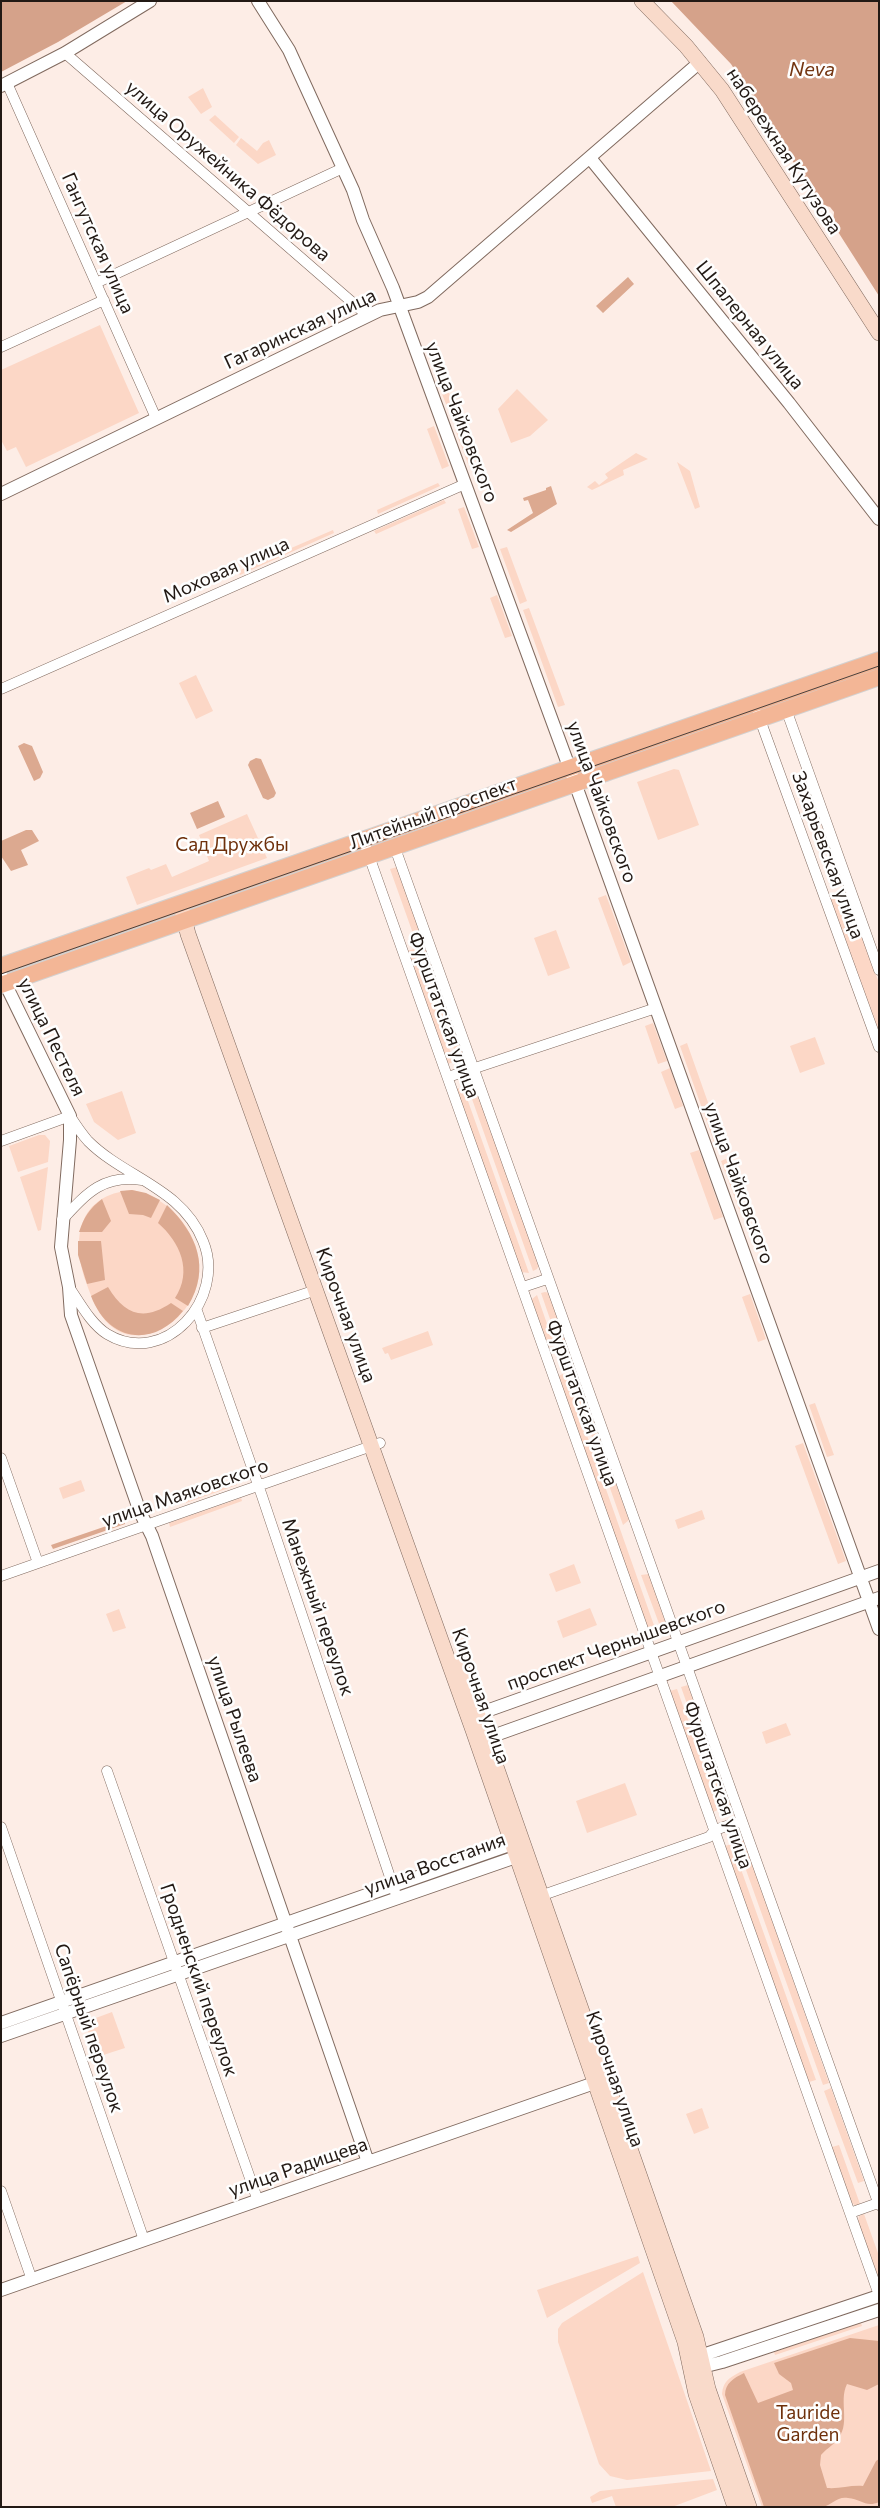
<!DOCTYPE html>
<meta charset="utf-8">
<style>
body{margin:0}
#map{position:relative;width:880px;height:2508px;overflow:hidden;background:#fdede6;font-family:Commissioner,sans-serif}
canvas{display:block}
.frame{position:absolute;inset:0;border:2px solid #221914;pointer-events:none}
</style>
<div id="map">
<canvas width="880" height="2508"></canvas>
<div class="frame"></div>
</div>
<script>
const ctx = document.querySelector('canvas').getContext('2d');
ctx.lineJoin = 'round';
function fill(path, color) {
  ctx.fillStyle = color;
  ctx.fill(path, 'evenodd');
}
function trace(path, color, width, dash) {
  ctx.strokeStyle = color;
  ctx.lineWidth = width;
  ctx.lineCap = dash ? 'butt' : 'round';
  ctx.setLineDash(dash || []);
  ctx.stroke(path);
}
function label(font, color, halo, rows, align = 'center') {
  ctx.font = font + ' Commissioner,sans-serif';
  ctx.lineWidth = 5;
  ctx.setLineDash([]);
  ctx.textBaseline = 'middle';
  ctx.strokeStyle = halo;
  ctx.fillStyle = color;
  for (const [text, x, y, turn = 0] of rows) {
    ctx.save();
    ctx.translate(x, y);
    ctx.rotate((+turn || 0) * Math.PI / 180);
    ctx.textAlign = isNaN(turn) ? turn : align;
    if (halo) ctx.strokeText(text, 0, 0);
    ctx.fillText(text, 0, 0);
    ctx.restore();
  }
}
fill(new Path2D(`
 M203 88 212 107 201 114 188 97Z
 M215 115 239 137 234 143 209 120Z
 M241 138 257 151 263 143 269 140 276 155 258 164 236 145Z
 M100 325 139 413 26 467 16 447 7 451 1 440V370Z
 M441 371 454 407 448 409 434 374Z
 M517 389 548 420 530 436 511 443 498 409Z
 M434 426 449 466 442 469 427 429Z
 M461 426 475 462 468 464 455 429Z
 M636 453 648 459 623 470 624 475 592 490 587 487 595 481 599 485 608 478 605 474Z
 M677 462 690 471 700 507 695 509Z
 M438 483 440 486 378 514 377 510Z
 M444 500 446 503 376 534 374 531Z
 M464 507 479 547 472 549 458 509Z
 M333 530 334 533 240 575 238 571Z
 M507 547 527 601 520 604 500 549Z
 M497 595 512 636 505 638 490 598Z
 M529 608 565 705 558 707 523 610Z
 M196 675 213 711 196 719 179 683Z
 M674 769 679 770 699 825 658 840 637 782Z
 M247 814 267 858 137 905 126 877 149 868 151 870 166 864 172 877 209 861 199 835Z
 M397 867 465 1058 458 1060 390 869Z
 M846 892 879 983V1033L830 898Z
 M606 895 631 962 623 966 598 898Z
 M556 930 570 968 548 976 534 938Z
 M414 949 454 1062 447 1064 407 951Z
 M653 1023 667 1061 658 1064 645 1026Z
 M815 1037 825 1064 800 1073 790 1046Z
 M687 1043 723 1145 716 1148 680 1046Z
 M670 1068 683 1106 675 1109 661 1072Z
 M474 1083 539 1265 537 1269 533 1271 467 1085Z
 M463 1087 529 1273 521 1272 456 1089Z
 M122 1091 136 1133 118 1140 94 1122 86 1104Z
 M39 1135H45L50 1141 48 1162 18 1172 9 1146Z
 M699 1150 723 1217 714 1220 690 1153Z
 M728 1158 746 1210 740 1212 721 1161Z
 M48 1167 41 1230 38 1231 20 1177Z
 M132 1190C189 1201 224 1273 178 1317 168 1327 156 1333 142 1335 107 1339 94 1305 86 1282 71 1238 78 1195 132 1190Z
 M545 1292 549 1293 565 1340 558 1342 541 1293Z
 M750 1294 766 1339 758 1342 742 1297Z
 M537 1295 554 1344 547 1346 531 1300Z
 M428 1331 433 1345 391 1360 388 1353 385 1354 382 1348Z
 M576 1369 629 1520 623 1525 569 1372Z
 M565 1373 656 1631 649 1633 558 1376Z
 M815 1403 834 1455 827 1457 809 1405Z
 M803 1443 846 1561 838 1564 795 1446Z
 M81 1480 85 1491 63 1499 59 1488Z
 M235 1480 237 1485 186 1503 185 1498Z
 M241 1498 242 1501 170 1527 169 1523Z
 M702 1510 705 1519 678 1529 675 1520Z
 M574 1564 581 1583 556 1592 549 1574Z
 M649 1574 667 1627 661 1629 641 1575Z
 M590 1608 597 1625 563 1638 557 1621Z
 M119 1609 126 1628 113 1632 106 1614Z
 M688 1685 731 1805 724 1808 681 1687Z
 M677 1689 720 1809 713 1812 670 1691Z
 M786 1723 791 1735 766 1744 762 1732Z
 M625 1783 637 1815 587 1833 576 1801Z
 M744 1840 829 2083 823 2085 736 1842Z
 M732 1844 816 2080 809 2082 725 1846Z
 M112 2012 125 2048 97 2057 85 2022Z
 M831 2088 864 2181 858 2183 824 2091Z
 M702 2108 709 2128 694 2134 686 2114Z
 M839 2145 860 2204 856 2206 852 2203 832 2147Z
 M864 2214 879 2256 878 2277 858 2221 859 2216Z
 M638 2256 640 2263 547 2318 537 2290Z
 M643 2272 711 2471 627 2480 610 2476 599 2464 558 2342V2329L562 2323Z
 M861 2323 862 2326 775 2355 774 2352Z
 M879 2325V2507H762L722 2394C723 2381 729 2378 740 2372Z
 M713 2479 717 2490 672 2507H616L612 2496 592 2503 590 2497 600 2491Z`), '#fcd7c6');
fill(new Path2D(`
 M628 277 634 284 603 313 596 306Z
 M551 486 557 504 511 532 507 530 533 513 528 500 524 501 523 498 546 490V488Z
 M24 743 32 746 43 772 40 778 34 781 18 746Z
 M256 758 261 759 276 793 274 797 268 800 263 798 248 765 250 761Z
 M218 801 225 817 197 829 190 813Z
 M26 830H32L39 841 21 850 28 865 11 871 1 856V841Z
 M132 1190 146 1193 160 1200 151 1218 143 1215 129 1214 120 1191Z
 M102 1199 111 1221 102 1232H79C84 1217 90 1208 102 1199Z
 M167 1205C197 1234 211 1268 188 1306L175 1298C193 1271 180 1242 158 1223Z
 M78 1241H101L105 1280 87 1284 78 1255Z
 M108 1287C124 1314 143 1322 171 1303L183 1311C152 1349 108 1341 91 1296Z
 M124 1520 125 1524 53 1549 51 1545Z
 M850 2338 879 2341V2384L867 2390 847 2384C838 2402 852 2425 836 2441 832 2446 826 2449 821 2455L820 2465 827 2488C840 2489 850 2485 863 2486L876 2461 879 2459V2502C866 2508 861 2499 848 2498 837 2496 832 2505 823 2507 805 2508 783 2507 764 2507L725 2395C725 2383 734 2378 744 2373L758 2403 793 2390 791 2383 779 2374 774 2363Z`), '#dca990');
fill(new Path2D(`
 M127 1 58 42 1 72V2Z
 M671 1H879V296L833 224 834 212 830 207 820 204 731 64Z`), '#d5a28a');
const minor = new Path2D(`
 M65 53 368 316
 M7 83 156 418
 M96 283 343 168
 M1 347 104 300
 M1 689 465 484
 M786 709 879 970
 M758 714 879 1047
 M363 839 879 2295
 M395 848 879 2205
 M448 1077 656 1008
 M1 1141 70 1116C75 1124 81 1133 88 1141 125 1178 182 1188 203 1241 227 1298 165 1369 107 1334 91 1324 80 1303 69 1287
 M62 1220C86 1194 103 1174 142 1180
 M523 1287 547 1279
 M197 1311 262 1496 395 1892
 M202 1328 316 1290
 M1 1458 38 1563
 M1 1576 380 1443
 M107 1771 258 2201
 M1 1827 144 2240
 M543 1895 709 1837 715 1830 741 1821
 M1 2191 32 2280
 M850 2213 878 2203`);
const tertiary = new Path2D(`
 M258 1 289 50 353 190 363 220 393 288 575 783 879 1629
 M1 86 65 53 150 1
 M590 158 789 403 879 519
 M1 494 380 310 418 302 428 297 700 62
 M1 975 70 1116V1140L61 1247 69 1287 71 1315 140 1512 152 1536 368 2162
 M475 1723 478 1714 879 1571
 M487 1738 879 1598
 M1 2023 512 1844 521 1846
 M1 2036 516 1857 523 1850
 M1 2290 603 2080
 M694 2362 700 2356 879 2296
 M696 2367H702L722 2362 879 2310`);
const secondary = new Path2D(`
 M642 1 686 46 722 90 879 333
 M182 910 188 934 473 1730 685 2342 696 2394 735 2507
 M460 1664 696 2337 708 2389 749 2507`);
const primary = new Path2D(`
 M1 966 879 660
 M1 985 879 677`);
trace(minor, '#806a5f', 11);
trace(tertiary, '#806a5f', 14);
trace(secondary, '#806a5f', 16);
trace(primary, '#d3d1d0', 18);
trace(minor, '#fff', 10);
trace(tertiary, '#fff', 12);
trace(secondary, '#f9daca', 15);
trace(primary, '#f3b696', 16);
trace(new Path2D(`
 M1 974 879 666`), '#4a403b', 1);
label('19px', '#221914', '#fefefe', [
 ["набережная Кутузова",784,151,57],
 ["улица Оружейника Фёдорова",228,171,41],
 ["Гангутская улица",98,243,66],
 ["Шпалерная улица",750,325,51],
 ["Гагаринская улица",300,329,-25],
 ["улица Чайковского",462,422,69],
 ["Моховая улица",226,570,-24],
 ["улица Чайковского",602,802,70],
 ["Литейный проспект",433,813,-20],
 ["Захарьевская улица",828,855,70],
 ["Фурштатская улица",444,1015,70],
 ["улица Пестеля",52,1037,64],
 ["улица Чайковского",739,1183,70],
 ["Кирочная улица",346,1315,70],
 ["Фурштатская улица",582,1403,70],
 ["улица Маяковского",185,1493,-19],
 ["Манежный переулок",318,1607,71],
 ["проспект Чернышевского",616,1645,-20],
 ["Кирочная улица",481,1696,71],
 ["улица Рылеева",235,1719,71],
 ["Фурштатская улица",718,1785,71],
 ["улица Восстания",435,1864,-20],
 ["Гродненский переулок",199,1980,71],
 ["Сапёрный переулок",89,2028,71],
 ["Кирочная улица",615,2079,71],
 ["улица Радищева",298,2167,-19]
]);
label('19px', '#6e300b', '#fefefe', [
 ["Сад Дружбы",232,845],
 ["Tauride",808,2413],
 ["Garden",808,2435]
]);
label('italic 20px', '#733511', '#fefefe', [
 ["Neva",812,69]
]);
</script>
